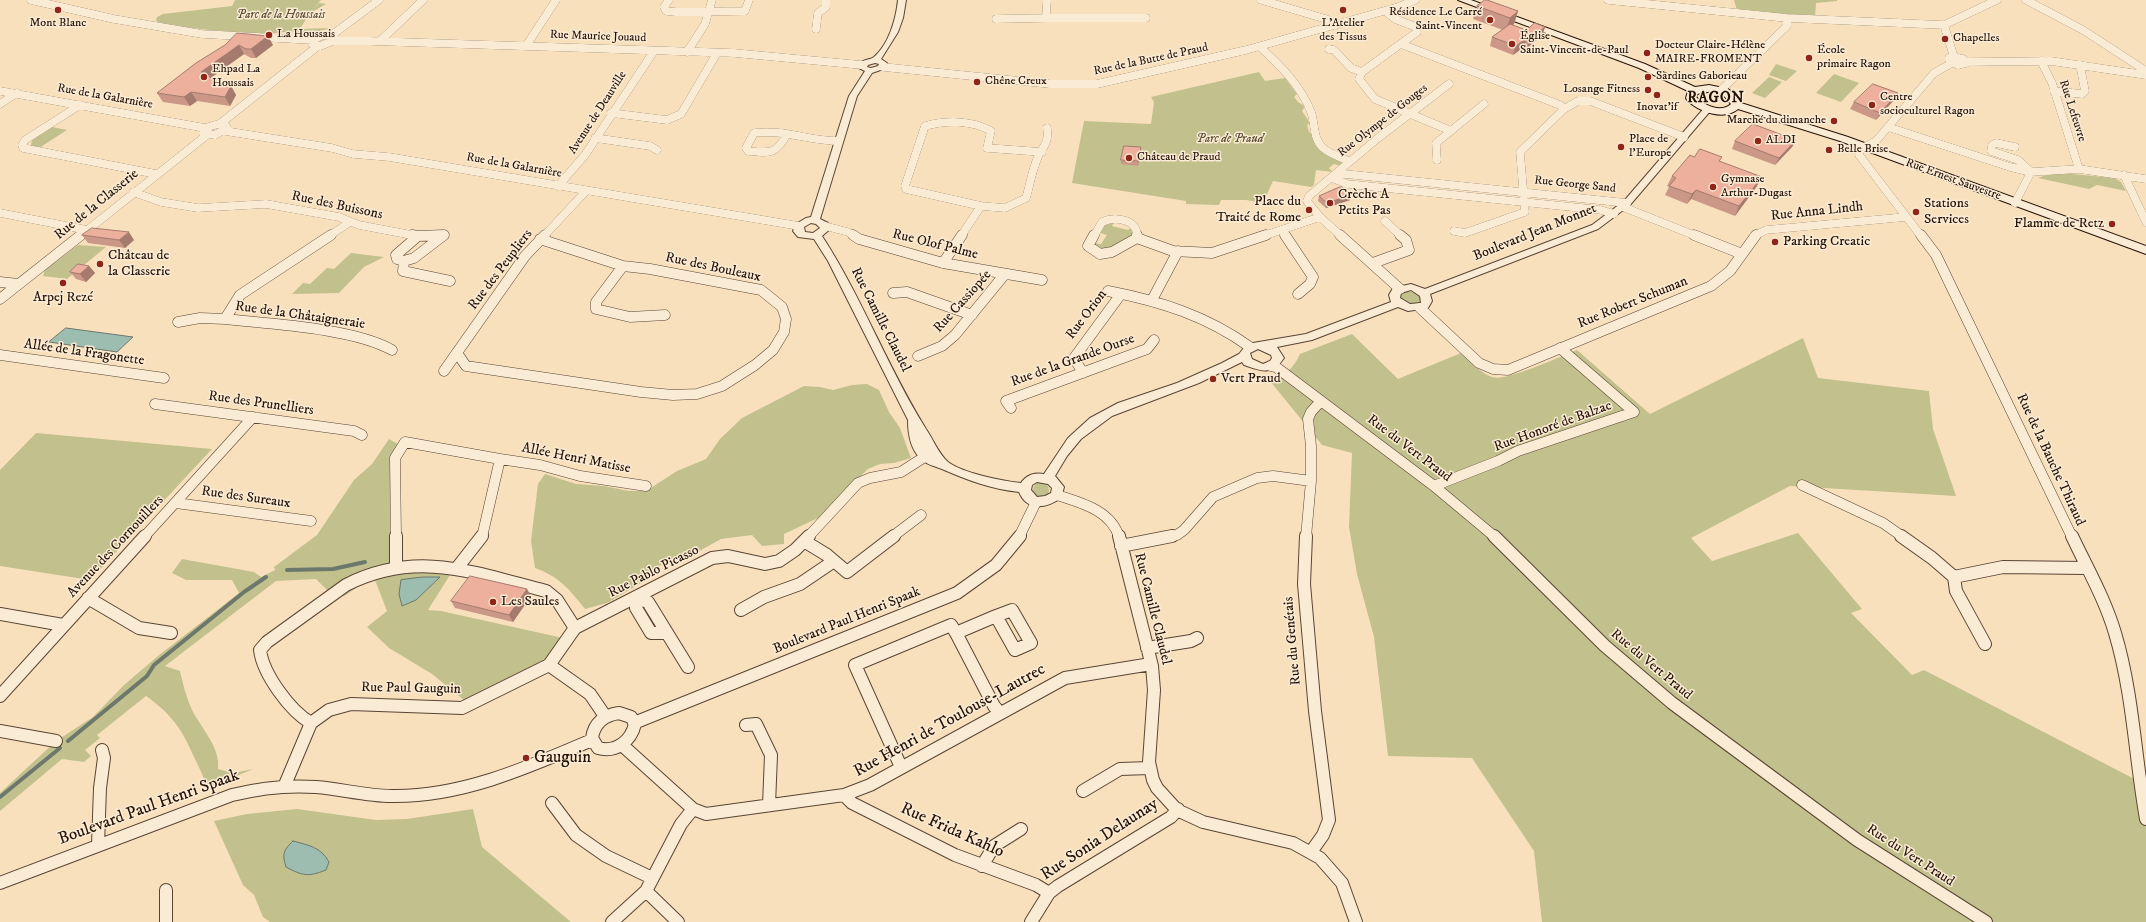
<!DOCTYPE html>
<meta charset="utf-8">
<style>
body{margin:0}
canvas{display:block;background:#f8e0bd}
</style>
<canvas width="2146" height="922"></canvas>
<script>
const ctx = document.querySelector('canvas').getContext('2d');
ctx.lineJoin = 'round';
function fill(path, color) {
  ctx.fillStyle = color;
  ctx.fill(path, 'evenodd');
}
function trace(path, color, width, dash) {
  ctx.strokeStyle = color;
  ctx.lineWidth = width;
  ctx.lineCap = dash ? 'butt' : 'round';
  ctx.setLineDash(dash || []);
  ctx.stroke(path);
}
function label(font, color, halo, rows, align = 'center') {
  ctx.font = font + ' "IM FELL DW Pica",serif';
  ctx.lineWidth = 3;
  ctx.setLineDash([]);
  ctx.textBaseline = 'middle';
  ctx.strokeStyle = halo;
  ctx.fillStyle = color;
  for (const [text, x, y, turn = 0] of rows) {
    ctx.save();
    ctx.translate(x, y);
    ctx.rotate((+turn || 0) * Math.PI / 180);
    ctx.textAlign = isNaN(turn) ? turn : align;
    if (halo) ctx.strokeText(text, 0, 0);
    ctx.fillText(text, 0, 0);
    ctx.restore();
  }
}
fill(new Path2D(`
 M235 0H321L314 8 319 3 326 4 309 14 300 29 331 28 308 34 294 31 267 34 236 33 165 25 156 21 157 17 163 14 232 6Z
 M1734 0H1837V1L1816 3 1815 19 1737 10Z
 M1776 64 1797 71 1786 81 1769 75Z
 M1259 72 1265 81 1285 78 1297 94 1294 97 1298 102 1303 105 1304 108 1302 111 1310 123 1307 125 1309 132 1313 134 1317 147 1340 160 1342 163 1340 166 1334 164 1329 168 1333 172 1316 170 1314 185 1311 187 1273 181 1263 203 1246 200H1221L1219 205 1186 204V201L1072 183 1084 121 1151 124 1154 102 1151 97Z
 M1834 74 1859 83 1841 102 1816 93Z
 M1769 77 1782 82 1765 98 1752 93Z
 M52 127 67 130 39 148 31 146 32 140Z
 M2062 173 2114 178 2121 182 2126 191 2097 185 2089 189 2038 178 2049 174Z
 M1114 222 1112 226 1128 230 1132 227 1133 234 1114 250 1093 248 1094 243 1101 244 1107 235 1100 233 1105 224Z
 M78 245 106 247 67 279 43 276 46 266 57 261Z
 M351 253 384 257 364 267 339 293 292 294 303 283 310 284 327 268 334 269Z
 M1407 292C1416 291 1420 294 1422 302L1411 306 1400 299 1401 294Z
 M1352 334 1398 379 1461 353C1471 362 1480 373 1492 377 1506 382 1561 356 1577 350L1650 414 1803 338 1818 378 1929 391 1933 429 1956 496 1790 486 1691 538 1712 561 1798 533 1862 609 1851 613 1912 675 1924 670 2146 785V922H1542L1534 851 1472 758 1388 756 1374 637 1357 574 1349 527 1352 453 1322 445 1270 381C1284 376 1294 368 1300 354Z
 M867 384 879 390 889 412 900 428 911 458 894 463 880 464 868 469 818 518 784 534V544L762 546 752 535 721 539 692 555 665 561 643 582 607 603 585 609C569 589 560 577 535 568L531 541 538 484 545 474 576 484 604 486 629 491H646L677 471 706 459 720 439 742 418 804 386 820 387 833 390 852 385Z
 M36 433 212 449 90 580 0 566V470Z
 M389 439 401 446 390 460V574L431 570 450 575 428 610 441 611 563 638 548 658 541 664 464 700 432 674 389 648 367 627 387 611 375 580 358 587 344 596 330 593 316 579 276 581 165 666 180 671C183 684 186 697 192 710 201 728 221 748 218 769L233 773 253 769 225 781 207 791C206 780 200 770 195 759 182 730 173 715 146 696L97 735 100 738 85 750 91 756 84 762 62 759 0 811V793L56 741 93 717 124 685 158 656 239 593 232 580H186L172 573 182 559 254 572 261 577 275 570 274 567 317 535 354 480 372 464Z
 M1033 490a8 8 0 1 1 16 0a8 8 0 1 1-16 0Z
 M297 809 376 820 407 819 473 809 482 847 571 922H270L263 917 254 895 243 885 214 821 247 814Z`), '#c2c18d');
const water = new Path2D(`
 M66 328 133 337 117 352 49 342Z
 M423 577H440L416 600 402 606 399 594 401 580Z
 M293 841C308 845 321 847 329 862L326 870C308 877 303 876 286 867 282 855 283 850 293 841Z`);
fill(water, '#9dbdb1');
trace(water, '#6d786d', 1);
trace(new Path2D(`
 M287 570 333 569 365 562
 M68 741 147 676 154 665 244 592 266 577
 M0 797 60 748`), '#6d786d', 4);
const minorFar2 = new Path2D(`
 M31 0 114 19 202 34 312 40
 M669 0 664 7 666 11 676 12 745 11 749 0
 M1261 0 1326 19 1336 25
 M1608 0 1787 18 1944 25 1997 0
 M2026 0 2083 30 2146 71
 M1385 11 1395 19 1416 27 1417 32 1362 72 1359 79 1375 99 1451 131
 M1046 18H1146
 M996 19 1046 18 1047 0
 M1944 25 1954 57
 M816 29 818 13 826 7V0
 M332 35 379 0
 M312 40V44L320 46 333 41H369L734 53 862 65
 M312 40 323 35 334 36V40
 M380 41 423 0
 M1401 44 1560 105 1564 109
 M526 46 556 0
 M1260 47C1280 65 1301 86 1311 112 1315 123 1313 138 1322 147 1329 154 1340 157 1349 161
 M1329 49 1334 50 1351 68 1362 72
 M687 52 705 24 712 0
 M1954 57 1963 59 1966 63 1958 65 1949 60V58Z
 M2041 61 2052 83 2079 169
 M1966 62 2051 61 2146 75
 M883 67 1050 84H1097L1246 50 1398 7 1415 0
 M1721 90 1787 26V18
 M0 91 205 128
 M2054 91 2082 94 2085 91 2080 65
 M0 104 17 93
 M80 105 25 140 22 145 23 148 156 174
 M611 113 667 120 681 114 717 53
 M221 123 318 46
 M218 124H225L227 128 215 135 203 133 205 128Z
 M1888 127 2010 167 2031 172 2079 169 2146 179
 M225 131 332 148 353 154 389 157 799 226
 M787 134C776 155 770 153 748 151L746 148 754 133C783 129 810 141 838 141
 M595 138 650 146 657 150
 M2015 147 1996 143 1992 145 1991 151 2018 160 2031 172
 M1437 160 1436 143 1484 104
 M2124 175 2146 222
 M1332 178 1347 184 1601 210 1614 214
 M1334 178 1345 174 1627 203
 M558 186 585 155 654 51
 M133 192 161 202 198 208 266 204 339 217 359 225 417 236
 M2015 203 2031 172
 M981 206 906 189 905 186 925 126C946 120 971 120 991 131L987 148 1042 152
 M1623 207 1696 236
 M0 213 87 230
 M1385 221 1401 236
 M825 226 848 232 854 236
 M1282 230 1286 236
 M1454 231 1465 233 1525 212 1520 152 1564 109 1578 101H1590L1684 137
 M80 236 207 135
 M329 236 350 222
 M421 236H443
 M544 236 586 191
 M961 236 981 206 1005 208 1026 198C1030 185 1032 170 1038 157 1043 145 1049 145 1047 128
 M1094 236 1102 222C1115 216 1137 219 1137 236
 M1263 236 1320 217
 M1341 236 1320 217 1307 201 1309 196 1378 138 1449 84
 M1754 236 1766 230 1906 217
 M1921 236 1859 155 1860 150 1876 141 1934 73 1952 63`);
const minorFar1 = new Path2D(`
 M331 235 240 295 225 319C271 324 353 328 392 350
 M412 235 418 236 396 255 397 259 404 261 403 271 450 281
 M853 235 859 239 943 263 1042 280
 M1094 235 1088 246 1100 254 1112 252 1137 238
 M1137 235V238
 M1285 235 1313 277 1310 284 1298 294
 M1340 235 1400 289
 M1694 235 1742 254
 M1921 235 1936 255 2072 537
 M1137 238 1173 251 1212 253 1266 235
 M404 261 414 258 444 235 418 236
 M943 263 962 235
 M1373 263 1409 250 1406 240 1400 235
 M623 266 596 302V309L630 317 665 315
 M0 282 18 284
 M1108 291C1160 301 1207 316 1250 347
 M893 293 907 292 972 315
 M0 299 81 235
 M1152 300 1178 251
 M1420 308 1479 363 1493 369 1508 370 1711 286 1730 271 1756 235
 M178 322 200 318 225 319
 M457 353 466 366 641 392 673 395 697 394 722 386 755 365 773 350 784 332 786 319 782 307 761 290 650 269 623 266 540 239
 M0 355 164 378
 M918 356 942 346 955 335 1005 274
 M1271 366 1276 367 1434 486 1495 537
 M444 371 525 256 545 235
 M1083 373 1074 358 1121 294
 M155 404 354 431 362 435
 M1011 408 1006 401 1147 349 1154 340
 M500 459 540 465 580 476 646 486
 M1802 485 1883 523 1903 537
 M1434 486 1498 461 1518 451 1634 412 1560 348
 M1057 495C1081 503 1111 510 1119 537
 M176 503 311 521
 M144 537 253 417
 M396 537 395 458 405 442 500 459 482 537
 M808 537 858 483 870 478 901 472 926 456
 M892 537 921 515
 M1019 537 1036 502
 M1166 537 1177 535 1184 530 1213 497 1257 478 1273 476 1311 481
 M1306 537 1311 481V446L1308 419 1311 412 1321 401`);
const minor = new Path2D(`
 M396 536V568
 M1119 536 1152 666 1154 690 1149 762 1153 780 1157 788 1177 810 1203 822 1293 843 1320 858 1342 883 1356 922
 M1306 536 1304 584 1315 711 1329 820 1323 835 1311 852
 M1494 536 1605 646 1672 703 1857 840 1986 922
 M1901 536 1932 558 1954 577 2003 567 2086 568
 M2072 536C2087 568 2105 599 2115 633 2133 693 2135 757 2146 819
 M804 541 827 555 847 572 894 536
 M1121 546 1172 536
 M457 568 482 536
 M1954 577 1956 591 1985 644
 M88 598 139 628 171 633
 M741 610 764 597 800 584 834 561
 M1012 610 1031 643 1015 650 996 616Z
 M0 614 63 625
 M996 616 956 633 994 706 1000 713
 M575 628 712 558 728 556 765 564 779 561 795 550 809 536
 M667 633H651L636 608 637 598 648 602 688 667
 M1147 648 1191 641 1197 638
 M0 696 145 536
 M619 713 631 717 635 724C631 741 616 753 598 748L592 738C594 723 604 715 619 713Z
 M311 723 329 710 351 704 462 708 549 665 590 694 605 716
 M634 723 957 593 996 565 1020 536
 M746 725 756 724 771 755 769 805
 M0 731 56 741
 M622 745 693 809 706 814 844 795 870 785 1065 678 1151 664
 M901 767 855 665 951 625 956 633
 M284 787 311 723C290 711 263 674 260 650L267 642 346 585C417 549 475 573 546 591L557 600 575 628 549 665
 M1083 791 1120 769 1149 768
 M844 795 852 803 955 855 1036 885 1049 893
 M552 803 576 835 606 856 652 878
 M98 845 100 788 104 758 102 750
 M982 866 994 846 1021 829
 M0 883 232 795C260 788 288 785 316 787 342 789 366 796 392 796 462 797 529 767 592 740
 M166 890V922
 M646 891 678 922
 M612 922 646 891 681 824 693 809
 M1031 922 1049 893 1058 886 1171 817 1178 809`);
const tertiary = new Path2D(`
 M898 0H906L903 18 898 32 881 59 887 63 886 68 872 73 857 96 820 219 828 223 830 229 822 236C862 297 887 367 926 429 933 439 938 453 948 462 962 473 1003 481 1021 483 1026 475 1035 472 1044 474L1068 438 1090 418 1118 403 1177 383 1222 363 1239 354 1247 344 1306 334 1391 302 1389 295 1393 288 1411 284 1425 289 1592 225 1624 201 1705 107 1712 109 1630 205 1598 229 1430 294 1432 301 1428 308 1408 311 1398 307 1312 340 1277 347 1284 358C1272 376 1261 371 1244 365L1242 362 1199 383 1112 416 1081 439 1067 456 1055 476 1064 487 1061 498C1047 508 1027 512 1019 492 991 489 967 480 942 469 934 466 925 464 920 458 910 448 908 433 908 420L828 261 814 239 798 237 793 231 796 224 806 218 811 217 849 96 865 71 859 68 860 63C864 59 870 60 874 57 889 44 896 19 898 0ZM875 63 879 64 878 66 871 68 867 67 868 65ZM811 223 816 224 820 228 813 233 805 232 804 227ZM1411 290 1420 296 1421 303 1410 304 1400 298 1401 293ZM1258 349 1271 355 1272 358 1270 361 1263 364 1252 359 1250 353ZM1037 482 1048 484 1052 488 1051 493 1045 496 1037 497 1031 490 1032 485Z`);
const secondary = new Path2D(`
 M1458 0H1471L1645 64 1695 87 1709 85 1728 89 1737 96 1741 103 1848 137 2146 246V254L1840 141 1738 109C1724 121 1699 112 1687 100L1686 98 1688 91 1639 68ZM1713 91 1724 96 1731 104C1721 113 1705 106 1696 97L1697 94Z`);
trace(minorFar2, '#594534', 8);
trace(minorFar1, '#594534', 11);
trace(minor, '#594534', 14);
trace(tertiary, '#594534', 2);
trace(secondary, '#241106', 2);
trace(minorFar2, '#faebd4', 8);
trace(minorFar1, '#faebd4', 10);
trace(minor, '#faebd4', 12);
fill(tertiary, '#faebd4');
fill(secondary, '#faebd4');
fill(new Path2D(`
 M1477 6 1518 11 1514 24 1513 25 1526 30 1545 27 1542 36 1527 48 1524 47 1513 55 1490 46 1492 37 1503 30 1473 19Z
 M225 45H273L256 58H251L244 54 211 78 218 82 219 84 231 86 236 95 230 106 197 101 190 106 163 102 157 93Z
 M1898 93 1894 100 1876 120 1850 109 1854 102Z
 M1796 140 1792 147 1775 165 1732 149 1735 141Z
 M1141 147 1140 152 1138 166 1121 164V160Z
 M1694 157 1720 162 1757 186 1735 216 1691 199 1687 204 1665 195 1669 187 1667 186 1672 176Z
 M1319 196 1350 200 1326 208 1318 201Z
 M82 235 134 240 125 248 88 243Z
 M89 266 95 273 86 282 76 279 70 272Z
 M531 596 513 622 455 608 451 601Z`), '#cb9787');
fill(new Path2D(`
 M1518 11 1514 24 1506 31 1510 18Z
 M1545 27 1542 36 1527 48 1530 39Z
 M268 36 273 45 256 58 251 49Z
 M1527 38 1524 47 1513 55 1516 46Z
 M239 45 244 54 206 81 201 72Z
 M231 86 236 95 230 106 225 97Z
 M191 92 197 101 190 106 184 97Z
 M1898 93 1894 100 1876 120 1880 113Z
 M1796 140 1792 147 1775 165 1779 158Z
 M1141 147 1140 152 1138 166V161Z
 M1762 177 1757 186 1735 216 1739 206Z
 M1696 190 1691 199 1687 204 1692 194Z
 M1351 195 1350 200 1326 208 1327 203Z
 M129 232 134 240 125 248 119 240Z
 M89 266 95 273 86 282 80 274Z
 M527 589 531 596 513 622 509 615Z`), '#a57b6e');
const building = new Path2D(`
 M1485 0H1487L1518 11 1510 18 1477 6Z
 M1535 23 1545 27 1530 39 1527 38 1516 46 1492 37 1510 24 1526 30Z
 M237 33 268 36 251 49H246L239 45 201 72 218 82 216 83 231 86 225 97 191 92 184 97 157 93 196 63 225 45Z
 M1873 84 1898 93 1880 113 1854 102Z
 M1753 124 1796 140 1779 158 1735 141Z
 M1124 146 1141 147 1138 161 1121 160Z
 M1700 149 1722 157 1719 161 1762 177 1739 206 1696 190 1692 194 1669 186 1676 178 1672 176 1690 155 1694 157Z
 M1342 187 1351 195 1327 203 1319 196 1337 188Z
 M92 228 129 232 119 240 82 235Z
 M78 264 89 266 80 274 70 272Z
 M470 576 527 589 509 615 451 601Z`);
fill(building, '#ecb09d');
trace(building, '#a57b6e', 1);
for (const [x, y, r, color] of [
 [58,10,4,"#8f2418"],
 [1343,10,4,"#8f2418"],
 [1490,20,4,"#8f2418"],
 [269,35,4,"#8f2418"],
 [1945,39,4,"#8f2418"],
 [1512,44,4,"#8f2418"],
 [1647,53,4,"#8f2418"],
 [1809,58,4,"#8f2418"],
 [204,77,4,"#8f2418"],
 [1648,77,4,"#8f2418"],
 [977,82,4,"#8f2418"],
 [1648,90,4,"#8f2418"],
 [1657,95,4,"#8f2418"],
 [1872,105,4,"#8f2418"],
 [1834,121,4,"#8f2418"],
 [1758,141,4,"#8f2418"],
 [1621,147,4,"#8f2418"],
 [1829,150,4,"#8f2418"],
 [1129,158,4,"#8f2418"],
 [1713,187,4,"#8f2418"],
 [1330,203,4,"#8f2418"],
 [1309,210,4,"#8f2418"],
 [1916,212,4,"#8f2418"],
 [2112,224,4,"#8f2418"],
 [1775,242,4,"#8f2418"],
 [100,264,4,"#8f2418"],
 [63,283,4,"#8f2418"],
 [1213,379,4,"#8f2418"],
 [493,602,4,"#8f2418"],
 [526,758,4,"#8f2418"]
]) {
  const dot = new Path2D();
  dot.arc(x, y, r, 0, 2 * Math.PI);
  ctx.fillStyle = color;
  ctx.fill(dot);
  trace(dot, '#faebd4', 1.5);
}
label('12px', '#241106', '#faebd4', [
 ["Résidence Le Carré",1482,13,"right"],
 ["Saint-Vincent",1482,27,"right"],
 ["Mont Blanc",58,24,"center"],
 ["L'Atelier",1343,24,"center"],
 ["des Tissus",1343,38,"center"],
 ["La Houssais",277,35],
 ["Église",1520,37],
 ["Saint-Vincent-de-Paul",1520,51],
 ["Chapelles",1953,39],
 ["Docteur Claire-Hélène",1655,46],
 ["MAIRE-FROMENT",1655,60],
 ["École",1817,51],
 ["primaire Ragon",1817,65],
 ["Ehpad La",212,70],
 ["Houssais",212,84],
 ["Sardines Gaborieau",1656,77],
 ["Chêne Creux",985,82],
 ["Losange Fitness",1640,90,"right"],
 ["Centre",1880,98],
 ["socioculturel Ragon",1880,112],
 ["Inovat'if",1657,108,"center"],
 ["Marché du dimanche",1826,121,"right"],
 ["Place de",1629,140],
 ["l'Europe",1629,154],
 ["ALDI",1766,141],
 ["Belle Brise",1837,150],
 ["Château de Praud",1137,158],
 ["Gymnase",1721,180],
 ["Arthur-Dugast",1721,194]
], 'left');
label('italic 12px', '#5b4f35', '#faebd4', [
 ["Parc de la Houssais",281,16],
 ["Parc de Praud",1230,140]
]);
label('12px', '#241106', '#faebd4', [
 ["Rue Maurice Jouaud",598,37,2],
 ["Rue de la Butte de Praud",1151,60,-12],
 ["Rue de la Galarnière",105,97,10],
 ["Rue Lefeuvre",2072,111,72],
 ["Avenue de Deauville",598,113,-57],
 ["Rue Olympe de Gouges",1383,121,-38],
 ["Rue de la Galarnière",514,166,10],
 ["Rue Ernest Sauvestre",1953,180,20],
 ["Rue George Sand",1575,185,6]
]);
label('14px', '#241106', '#faebd4', [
 ["Crèche A",1338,195],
 ["Petits Pas",1338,211],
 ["Place du",1301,202,"right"],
 ["Traité de Rome",1301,218,"right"],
 ["Stations",1924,204],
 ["Services",1924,220],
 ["Flamme de Retz",2104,224,"right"],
 ["Parking Creatic",1783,242],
 ["Château de",108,256],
 ["la Classerie",108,272],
 ["Arpej Rezé",63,298,"center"],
 ["Vert Praud",1221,379],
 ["Les Saules",501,602]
], 'left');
label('14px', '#241106', '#faebd4', [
 ["Rue de la Classerie",97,205,-39],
 ["Rue des Buissons",337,206,12],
 ["Rue Anna Lindh",1817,212,-6],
 ["Boulevard Jean Monnet",1535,233,-22],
 ["Rue Olof Palme",935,245,14],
 ["Rue des Bouleaux",713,268,12],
 ["Rue des Peupliers",501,270,-53],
 ["Rue Cassiopée",963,302,-48],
 ["Rue Robert Schuman",1633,303,-22],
 ["Rue Orion",1087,315,-53],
 ["Rue de la Châtaigneraie",300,316,8],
 ["Rue Camille Claudel",880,320,63],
 ["Allée de la Fragonette",84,353,8],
 ["Rue de la Grande Ourse",1073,361,-20],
 ["Rue des Prunelliers",261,404,8],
 ["Rue Honoré de Balzac",1553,427,-20],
 ["Rue du Vert Praud",1409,449,37],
 ["Allée Henri Matisse",576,459,11],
 ["Rue de la Bauche Thiraud",2050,460,65],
 ["Rue des Sureaux",246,498,8],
 ["Avenue des Cornouillers",116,547,-47],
 ["Rue Pablo Picasso",654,572,-27],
 ["Rue Camille Claudel",1152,609,76],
 ["Boulevard Paul Henri Spaak",847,621,-22],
 ["Rue du Genétais",1293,641,-95],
 ["Rue du Vert Praud",1651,665,40],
 ["Rue Paul Gauguin",411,689,1],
 ["Rue du Vert Praud",1910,856,33]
]);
ctx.letterSpacing = '1px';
label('bold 15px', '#241106', '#faebd4', [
 ["RAGON",1716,99]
]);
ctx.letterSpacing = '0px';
label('17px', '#241106', '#faebd4', [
 ["Rue Henri de Toulouse-Lautrec",950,721,-29],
 ["Boulevard Paul Henri Spaak",149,808,-20],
 ["Rue Frida Kahlo",952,831,24],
 ["Rue Sonia Delaunay",1100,840,-33]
]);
label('17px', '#241106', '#faebd4', [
 ["Gauguin",534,758]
], 'left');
</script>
